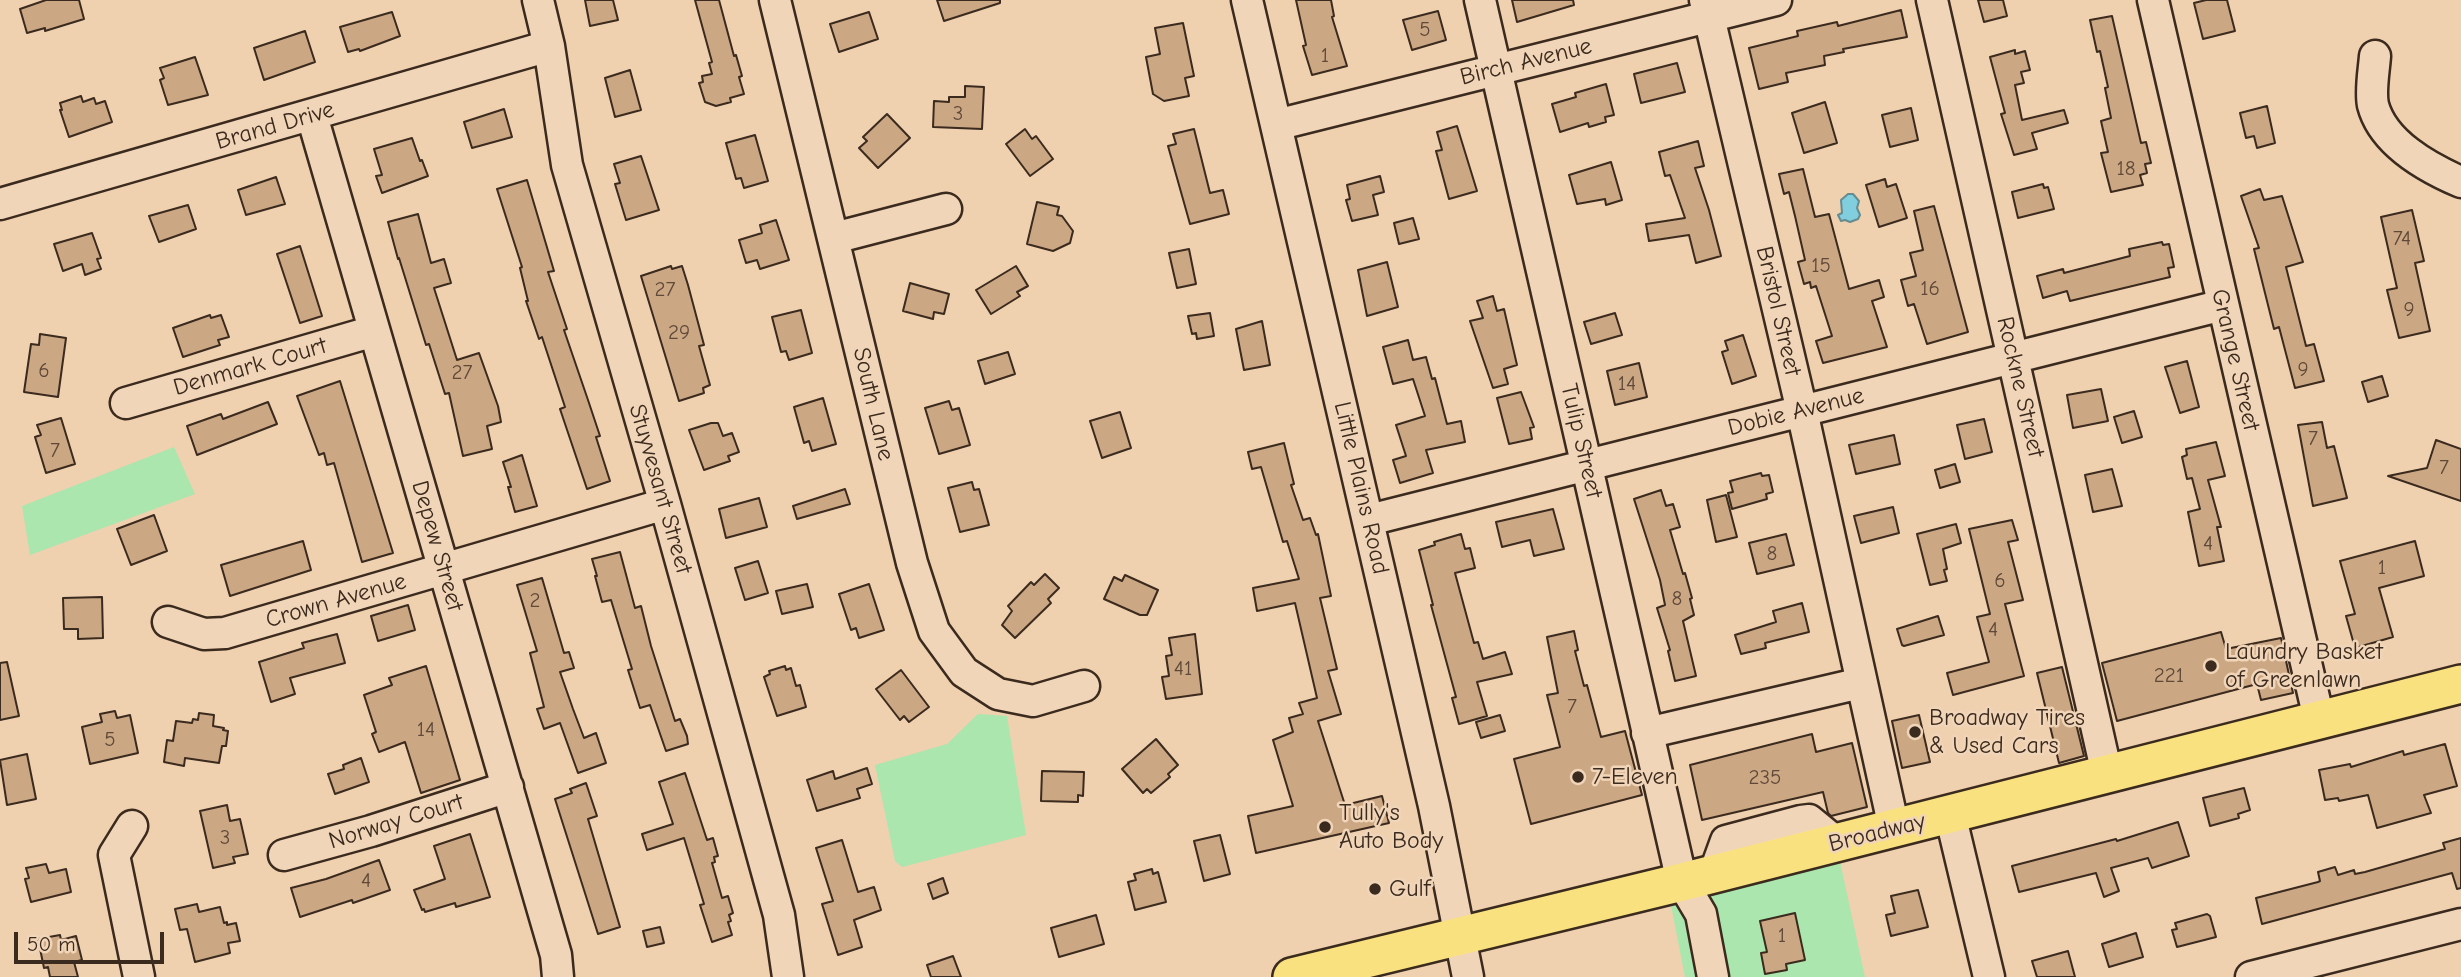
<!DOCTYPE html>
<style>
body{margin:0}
#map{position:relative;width:2461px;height:977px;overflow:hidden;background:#efd0af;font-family:"Comic Neue",sans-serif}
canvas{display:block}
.scale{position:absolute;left:14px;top:932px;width:150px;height:32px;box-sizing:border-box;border:4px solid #3b2a1e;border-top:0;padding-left:9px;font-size:21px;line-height:24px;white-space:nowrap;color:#3b2a1e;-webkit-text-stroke:5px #f1d5b8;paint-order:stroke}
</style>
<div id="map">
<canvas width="2461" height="977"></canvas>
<div class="scale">50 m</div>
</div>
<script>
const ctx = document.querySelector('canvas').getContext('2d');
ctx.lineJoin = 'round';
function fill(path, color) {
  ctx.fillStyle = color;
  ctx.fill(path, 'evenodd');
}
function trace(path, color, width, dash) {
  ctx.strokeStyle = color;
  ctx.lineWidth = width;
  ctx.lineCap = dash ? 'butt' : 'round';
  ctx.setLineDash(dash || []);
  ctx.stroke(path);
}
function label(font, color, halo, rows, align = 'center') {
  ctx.font = font + ' "Comic Neue",sans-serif';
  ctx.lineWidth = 5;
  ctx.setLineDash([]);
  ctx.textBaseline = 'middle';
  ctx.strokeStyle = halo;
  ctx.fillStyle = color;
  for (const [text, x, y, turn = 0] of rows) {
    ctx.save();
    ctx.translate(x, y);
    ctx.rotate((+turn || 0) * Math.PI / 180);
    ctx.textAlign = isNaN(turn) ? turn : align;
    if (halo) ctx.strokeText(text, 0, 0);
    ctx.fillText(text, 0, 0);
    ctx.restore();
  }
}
fill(new Path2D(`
 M174 447 195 494 30 555 22 506Z
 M978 714 1007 716 1026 835 902 867 895 861 875 765 947 744Z
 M1839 857 1865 977H1685L1670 900Z`), '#aae6ad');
const water = new Path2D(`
 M1848 194H1853L1859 201 1857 208 1860 215 1858 219 1850 222 1845 220 1841 221 1838 215 1842 213 1841 200Z`);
fill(water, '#80cede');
trace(water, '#648c91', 2);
const building = new Path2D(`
 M46 0H79L84 19 45 31V28L27 33 20 9Z
 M585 0H613L618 20 590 26Z
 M695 0H719L734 56 736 55 742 76 739 77 744 94 730 98 731 102 716 106 705 102 699 83 703 82 702 76 712 74 709 63 712 62Z
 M937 0H1000V3L944 21Z
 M1296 0H1331L1334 16 1332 17 1347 66 1312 75 1303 46 1306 45Z
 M1512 0H1573L1574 5 1517 22Z
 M1978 0H2003L2007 16 1984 22Z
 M2206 0H2227L2235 31 2203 39 2194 3Z
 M1901 10 1907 37 1843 49 1844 52 1824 56 1825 65 1786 73 1788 82 1759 89 1749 48 1798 36 1797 31 1837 22 1838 26Z
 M1438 11 1446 40 1412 50 1403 20Z
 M392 12 400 36 360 51 359 49 348 52 340 27Z
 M869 12 878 39 839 52 830 24Z
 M2112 16 2141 143 2146 142 2151 163 2145 164 2147 173 2140 175 2143 185 2111 192 2101 153 2108 152 2101 121 2111 118 2105 88 2108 87 2100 51 2097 52 2090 20Z
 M1183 23 1194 76 1185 78 1189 96 1164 101 1153 94 1146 57 1160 54 1155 28Z
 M305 31 315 62 264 80 254 48Z
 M2015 50V54L2025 51 2030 70 2021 72 2024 83 2015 85 2022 120 2064 110 2068 123 2032 133 2037 149 2014 155 2001 114 2005 113 1990 57Z
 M195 57 208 95 168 105 160 80 164 78 160 68Z
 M1677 63 1685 92 1641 103 1634 74Z
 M630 70 641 110 615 117 605 78Z
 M1606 84 1614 115 1605 117 1606 122 1589 127 1588 123 1560 132 1552 104 1576 97 1575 93Z
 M965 86 984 87 982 129 933 127 934 101 949 102V97H965Z
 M81 96 83 102 94 98 96 104 105 101 112 122 69 137 60 110H62L60 103Z
 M1825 102 1837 143 1804 153 1792 113Z
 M2267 106 2275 143 2257 148 2254 136 2246 138 2240 113Z
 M1911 108 1918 140 1890 147 1882 115Z
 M504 109 512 137 472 148 464 122Z
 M887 114 910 138 878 168 859 148 867 141 863 137Z
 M1457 126 1477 191 1449 199 1436 151 1442 150 1437 132Z
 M1025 129 1032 139 1036 136 1053 159 1030 176 1006 144Z
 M1194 129 1210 193 1223 190 1229 214 1190 224 1168 146 1176 144 1173 134Z
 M755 135 768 181 744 188 741 178 736 179 726 143Z
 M412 138 420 161 422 160 428 176 382 193 376 176 382 175 374 149Z
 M1698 141 1704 166 1695 168 1709 210 1721 256 1696 263 1689 235 1649 241 1646 224 1685 218 1670 175 1665 176 1659 152Z
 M641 156 659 210 626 220 615 184 620 183 614 164Z
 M1611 162 1622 200 1606 205 1605 199 1577 204 1569 175Z
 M1803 169 1815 217 1829 214 1849 289 1879 280 1884 297 1872 301 1887 347 1823 363 1816 341 1832 336 1816 286 1811 288 1810 282 1804 284 1798 262 1805 260 1795 216 1789 192 1784 194 1779 174Z
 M1380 176 1384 192 1373 195 1378 215 1352 221 1346 200 1350 199 1347 185Z
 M276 177 285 204 246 215 238 190Z
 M1885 179 1887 187 1896 184 1907 218 1879 227 1866 185Z
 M527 180 554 271 548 272 567 329 564 330 588 400 600 436 596 437 610 481 587 489 560 409 565 407 542 337 539 339 526 301H528L520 268 522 267 497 189Z
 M2043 184 2044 188 2048 187 2054 209 2018 218 2012 192Z
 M2260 189 2264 200 2282 196 2303 262 2286 267 2306 346 2314 344 2324 381 2295 388 2279 327 2274 329 2254 249 2259 248 2241 196Z
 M1037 202 1059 207 1057 215 1062 216 1073 231 1070 243 1053 251 1027 244Z
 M188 205 196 229 159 242 149 216Z
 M1934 206 1968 332 1927 344 1914 304 1908 306 1901 280 1916 276 1910 253 1923 250 1914 211Z
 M2412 210 2424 261 2415 263 2430 331 2399 338 2387 290 2397 288 2381 217Z
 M418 214 431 263 444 259 451 283 434 288 457 360 479 353 498 406 501 422 487 426 492 449 463 456 449 393 445 394 429 344 426 345 399 258 398 259 388 222Z
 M1413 218 1419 239 1399 244 1394 223Z
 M776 220 789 260 760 269 757 260 746 263 739 240 762 233 760 225Z
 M92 233 101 258 97 259 101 269 85 275 82 264 63 271 54 244Z
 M2162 242 2163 245 2169 244 2174 267 2168 268 2170 277 2070 301 2067 291 2043 298 2037 276 2063 269 2064 273 2130 256 2129 249Z
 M300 246 322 316 300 323 277 254Z
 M1189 249 1196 284 1177 288 1169 253Z
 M1387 262 1398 307 1367 316 1358 270Z
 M671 266 672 269 682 266 688 285 704 345 699 346 710 385 703 388 704 393 679 401 641 276Z
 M1016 266 1028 286 1017 292 1020 296 991 314 976 290Z
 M910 283 949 294 944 314 934 312 933 319 903 311Z
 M1493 296 1497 311 1504 309 1517 365 1504 369 1508 384 1493 388 1470 321 1483 318 1477 301Z
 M801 310 812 353 789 360 786 351 781 352 772 317Z
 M1210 313 1214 336 1197 339 1196 333 1192 334 1188 316Z
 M1615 313 1622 335 1591 344 1584 322Z
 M210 315 211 318 221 315 229 337 218 340 220 345 183 357 173 328Z
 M1262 321 1270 365 1244 370 1236 329Z
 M40 334 66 338 58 397 24 392 31 344 39 345Z
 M1743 335 1756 376 1732 384 1722 352 1728 350 1725 341Z
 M1408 340 1413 360 1426 357 1432 379 1435 378 1447 424 1461 421 1465 442 1426 450 1433 473 1400 483 1393 460 1406 456 1396 425 1425 416 1413 379 1393 384 1383 347Z
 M1008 352 1015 374 985 384 978 361Z
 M2187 361 2199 407 2180 413 2165 367Z
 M1639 363 1647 397 1615 405 1607 371Z
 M2382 376 2388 396 2368 402 2362 382Z
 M340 381 393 553 362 562 334 463 327 465 324 453 319 455 297 396Z
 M2101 389 2108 421 2073 428 2067 395Z
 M1521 392 1534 427 1530 428 1532 439 1509 444 1497 398Z
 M823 398 836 444 812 451 809 441 804 443 794 407Z
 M949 401 952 410 959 408 970 445 939 454 925 408Z
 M268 402 277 424 197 455 187 426 221 414 223 419Z
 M2134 411 2142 437 2122 443 2114 417Z
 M1120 412 1131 448 1102 458 1090 421Z
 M61 418 75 464 46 473 35 437 41 435 37 425Z
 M1984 419 1992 452 1965 459 1957 425Z
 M2322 422 2327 448 2334 446 2347 498 2313 506 2298 425Z
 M711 423H718L723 436 732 433 739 452 728 456 730 461 704 470 689 430Z
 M1894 435 1900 464 1856 474 1849 445Z
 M2436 440 2461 449V501L2388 476 2427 468Z
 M2216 442 2225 476 2208 480 2221 527H2217L2224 561 2199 566 2188 512 2200 509 2192 478 2187 479 2182 457 2187 455 2186 449Z
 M1284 443 1294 484 1291 485 1303 520 1310 518 1316 535 1318 534 1331 596 1320 598 1337 669 1328 671 1341 714 1318 721 1345 805 1382 796 1389 823 1256 853 1248 816 1293 806 1273 740 1293 732 1289 718 1303 714 1299 703 1317 698 1295 603 1257 611 1253 588 1299 579 1287 541 1283 542 1261 467 1252 469 1248 452Z
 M522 455 537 506 515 512 508 487H511L503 462Z
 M1955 464 1960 482 1940 488 1935 470Z
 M2112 469 2122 506 2093 512 2085 475Z
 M1761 473 1762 476 1769 475 1773 492 1766 494 1767 499 1732 509 1728 493 1733 492 1730 481Z
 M972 482 974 490 979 489 989 525 960 532 948 488Z
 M845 489 850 504 797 519 793 506Z
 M1661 490 1666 506 1673 504 1680 527 1670 530 1683 574 1685 573 1692 598 1690 599 1694 615 1683 621 1696 676 1675 681 1668 651 1670 650 1657 608 1665 605 1660 580 1634 499Z
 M1726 495 1737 537 1716 542 1707 500Z
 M759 498 767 527 726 538 719 509Z
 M1893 507 1899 533 1861 543 1854 516Z
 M1553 509 1564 549 1534 556 1530 540 1502 547 1496 522Z
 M154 515 167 551 131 565 117 529Z
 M2012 520 2018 540 2008 542 2023 600 2005 604 2024 676 1953 695 1947 673 1989 662 1977 617 1990 614 1969 529Z
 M1956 524 1961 543 1943 549 1947 569 1944 570 1947 581 1930 585 1917 534Z
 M1461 534 1465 549 1470 548 1475 568 1455 573 1474 643 1478 642 1483 659 1505 652 1512 674 1477 682 1487 716 1459 724 1452 698 1456 697 1431 605H1433L1419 550 1435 545 1434 542Z
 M1786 534 1794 565 1757 574 1749 543Z
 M303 541 311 570 230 596 221 565Z
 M2415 541 2424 576 2379 588 2393 637 2355 648 2346 616 2355 614 2340 561Z
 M620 552 635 608 641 606 651 646 675 721 680 719 687 736 688 744 666 751 650 705 640 708 628 670 632 669 611 600 602 602 595 576H597L592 559Z
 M758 561 768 593 745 600 735 568Z
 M1045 574 1059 588 1048 599 1051 603 1015 638 1002 625 1012 611 1008 606 1031 582 1034 585Z
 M1125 575 1158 590 1147 615H1140L1104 599 1114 577 1122 581Z
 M542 578 564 653 569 652 574 668 560 672 573 709 584 738 596 733 606 763 578 773 560 723 544 729 537 709 544 707 530 653 537 651 517 585Z
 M807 584 813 607 782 614 776 591Z
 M869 584 884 630 859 638 856 628 851 630 839 594Z
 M102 597 103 638 78 639V629H64L63 598Z
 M1802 603 1809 632 1765 643 1766 648 1741 654 1735 635 1776 622 1773 611Z
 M408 605 415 630 378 641 371 616Z
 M1938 616 1944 635 1904 646 1902 645 1897 629Z
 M1574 631 1578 650 1575 651 1584 686 1587 685 1601 737 1625 731 1642 795 1531 824 1514 759 1560 747 1547 695 1558 693 1547 637Z
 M2221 632 2226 649 2281 638 2293 693 2261 700 2257 684 2117 721 2102 663Z
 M337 634 345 663 290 678 295 694 271 702 259 662 304 648 302 643Z
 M1195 634 1202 694 1166 699 1162 677 1169 676 1166 656 1172 655 1169 638Z
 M7 662 19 716 0 720V663Z
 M426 666 460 780 421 793 405 742 379 752 372 734 376 732 364 695 392 685 389 678Z
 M785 666 786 670 791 668 796 686 800 685 806 707 777 716 764 677 770 674 769 671Z
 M2062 667 2084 756 2059 763 2037 673Z
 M901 670 929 707 909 722 904 716 900 720 876 689Z
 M115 711 117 718 130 715 138 753 90 764 82 727 102 722 100 714Z
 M199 713 214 715 213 726 224 728 223 730 228 731 226 746H222L219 763 185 758 184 766 164 762 167 740 173 741 176 721 192 723 193 719 198 720Z
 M1500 715 1505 731 1481 738 1476 722Z
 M1919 715 1930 762 1902 768 1892 721Z
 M1812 734 1816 752 1852 743 1867 807 1831 816 1828 813 1823 792 1702 820 1690 765Z
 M1156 739 1178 765 1168 774 1170 777 1151 793 1147 789 1143 793 1122 769Z
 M2445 744 2457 786 2424 795 2431 813 2377 828 2368 795 2339 801 2338 798 2325 800 2319 770 2350 764 2351 767 2403 751 2404 755Z
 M27 754 36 799 7 805 0 760Z
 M361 758 369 782 335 794 328 774 344 769 343 765Z
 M867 768 872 784 857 789 860 798 817 811 807 780 833 771 835 779Z
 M1042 771 1084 772 1083 796 1078 795V802L1041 801Z
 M685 773 707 840 713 838 718 856 714 857 715 862 712 863 722 898 728 896 733 913 729 915 731 921 728 922 732 935 712 942 700 905 704 904 684 838 647 850 642 834 673 824 659 782Z
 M586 783 597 816 588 819 620 927 598 934 555 799 572 793 570 789Z
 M2244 788 2250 810 2238 814 2239 818 2210 826 2203 798Z
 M227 805 230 821 240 819 248 854 233 857 235 863 213 868 200 811Z
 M2178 822 2189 856 2152 868 2148 858 2111 868 2119 891 2104 897 2096 873 2019 892 2012 866 2116 839 2117 841Z
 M470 834 490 897 456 907 455 903 425 912 424 909 422 910 414 890 445 879 434 846Z
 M1220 835 1230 874 1204 881 1194 841Z
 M2461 838V888L2457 889 2452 873 2262 924 2256 898 2318 882 2320 881 2318 872 2335 867 2338 875 2354 870 2355 874 2365 872 2445 849 2443 843Z
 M842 840 858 892 874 887 881 910 854 920 862 947 838 955 822 904 833 901 816 848Z
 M379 860 390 890 353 903 352 900 300 917 291 888 326 879Z
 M46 864 49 873 66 869 71 892 31 902 25 879 29 878 26 868Z
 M1152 869 1153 874 1158 872 1166 902 1135 910 1128 882 1136 880 1134 874Z
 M943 878 948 893 933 899 928 884Z
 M1918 890 1928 927 1891 936 1886 915 1895 913 1891 896Z
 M197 904 199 912 220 907 224 923 227 922V925L236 923 240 941 228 943 230 953 195 962 187 929 180 930 175 909Z
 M1795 913 1805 960 1786 964 1787 970 1765 974 1761 953 1767 952 1760 921Z
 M2207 914 2210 916 2216 937 2177 947 2172 930 2177 929 2175 923Z
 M1096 915 1104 944 1059 957 1051 928Z
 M660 927 664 943 647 947 643 931Z
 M2136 933 2143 957 2109 967 2102 944Z
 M60 935 61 940 76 936 82 960 74 962 78 977H50L48 967 44 968 38 939Z
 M2068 951 2075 977H2037L2032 961Z
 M953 956 961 977H931L927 965Z`);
fill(building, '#cba784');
trace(building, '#3b2a1e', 2);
const minor = new Path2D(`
 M538 0 549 46 567 165 665 504 779 915 788 977
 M775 0 912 563 934 631 964 672 998 694 1033 701 1084 686
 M1247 0 1434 806 1468 977
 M1480 0 1682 882 1701 914 1713 977
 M1705 0 1802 411 1894 828
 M1932 0 2107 774
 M2153 0 2319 719
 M2375 56C2374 70 2370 91 2373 105 2383 143 2428 168 2461 182
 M312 116 556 955 558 977
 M1276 125 1776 0
 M0 204 549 46
 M834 238 946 209
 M126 403 374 331
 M1369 520 2223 305
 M168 622 204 634 225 633 665 504
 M1647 733 1861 683
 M1950 814 1989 977
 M132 826 114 855 139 977
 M284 855 371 831 508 787
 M1714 874 1726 841 1801 821 1809 820 1837 843
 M2251 977 2461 924`);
const major = new Path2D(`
 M1292 977 1682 882 2461 684`);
trace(minor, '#3b2a1e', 35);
trace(major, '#3b2a1e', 42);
trace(minor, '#f1d5b8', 30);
trace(major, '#fae180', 37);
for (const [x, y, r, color] of [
 [2211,666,7,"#3b2a1e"],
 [1915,732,7,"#3b2a1e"],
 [1578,777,7,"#3b2a1e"],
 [1325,827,7,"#3b2a1e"],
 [1375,889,7,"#3b2a1e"]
]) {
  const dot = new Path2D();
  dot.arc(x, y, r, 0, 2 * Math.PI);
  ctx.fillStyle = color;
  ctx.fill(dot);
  trace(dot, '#f1d5b8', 2.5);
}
label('21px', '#5f4938', null, [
 ["5",1425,30],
 ["1",1325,56],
 ["3",958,114],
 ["18",2126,169],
 ["74",2402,239],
 ["15",1821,266],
 ["16",1930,289],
 ["27",665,290],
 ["9",2409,310],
 ["29",679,333],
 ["9",2303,370],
 ["6",44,371],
 ["27",462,373],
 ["14",1627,384],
 ["7",2313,439],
 ["7",55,451],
 ["7",2444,468],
 ["4",2208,544],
 ["8",1772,554],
 ["1",2382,568],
 ["6",2000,581],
 ["8",1677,599],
 ["2",535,601],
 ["4",1993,630],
 ["41",1183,669],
 ["221",2169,676],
 ["7",1572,707],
 ["14",426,730],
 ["5",110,740],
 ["235",1765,778],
 ["3",225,838],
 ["4",366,881],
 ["1",1782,936]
]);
label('24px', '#3b2a1e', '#f1d5b8', [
 ["Birch Avenue",1526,62,-14],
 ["Brand Drive",275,126,-16],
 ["Bristol Street",1778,311,77],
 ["Grange Street",2235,360,77],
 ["Denmark Court",250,367,-16],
 ["Rockne Street",2020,387,77],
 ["South Lane",873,404,77],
 ["Dobie Avenue",1796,412,-14],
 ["Tulip Street",1581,441,77],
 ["Little Plains Road",1361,488,77],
 ["Stuyvesant Street",660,489,74],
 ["Depew Street",437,546,74],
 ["Crown Avenue",336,601,-16],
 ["Norway Court",396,822,-17],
 ["Broadway",1877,833,-14]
]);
label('24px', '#3b2a1e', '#f1d5b8', [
 ["Laundry Basket",2225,652],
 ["of Greenlawn",2225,680],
 ["Broadway Tires",1929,718],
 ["& Used Cars",1929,746],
 ["7-Eleven",1592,777],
 ["Tully's",1339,813],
 ["Auto Body",1339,841],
 ["Gulf",1389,889]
], 'left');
</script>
